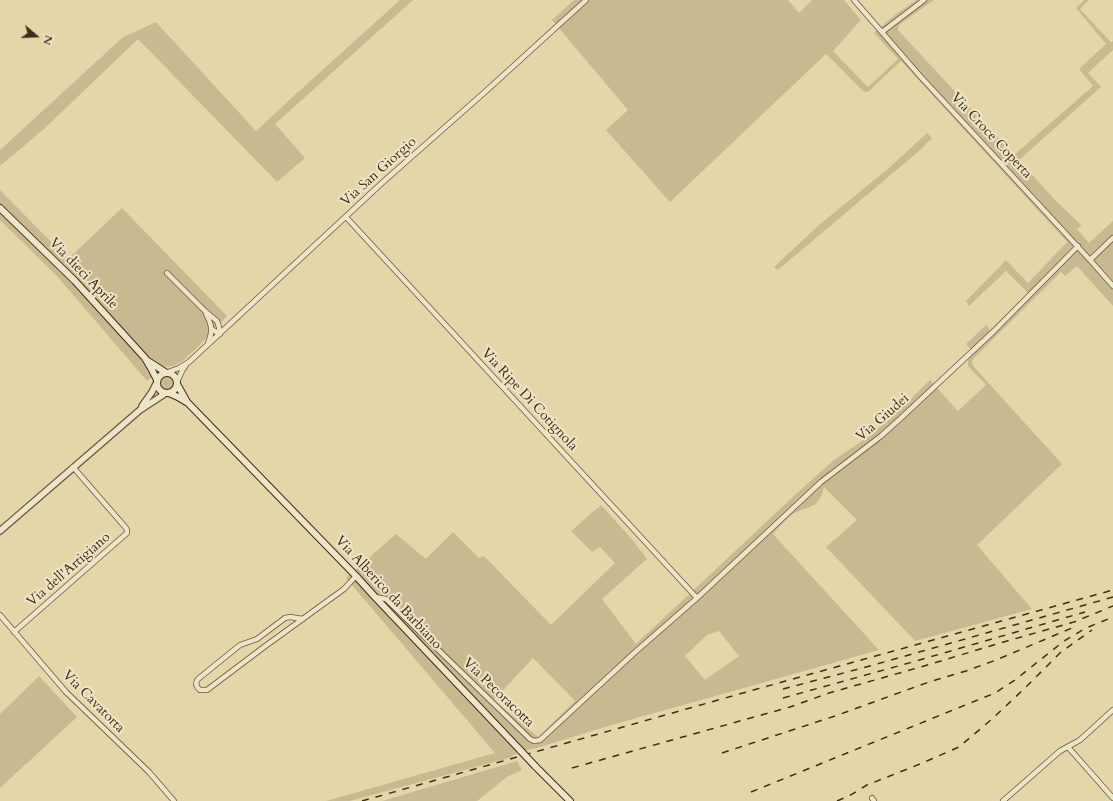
<!DOCTYPE html>
<style>
body{margin:0}
#map{position:relative;width:1113px;height:801px;overflow:hidden;background:#e5d6aa;font-family:Cardo,serif}
canvas{display:block}
.north{position:absolute;left:16px;top:16px;width:40px;height:40px;-webkit-text-stroke:3px #eee4c8;paint-order:stroke;rotate:109deg;font-size:11px;font-weight:700;line-height:16px;text-align:center;color:#402d16}
.north::after{content:'';display:block;margin:auto;width:14px;height:18px;background:#402d16;clip-path:polygon(50% 0,100% 100%,50% 72%,0 100%)}
</style>
<div id="map">
<canvas width="1113" height="801"></canvas>
<div class="north">N</div>
</div>
<script>
const ctx = document.querySelector('canvas').getContext('2d');
ctx.lineJoin = 'round';
function fill(path, color) {
  ctx.fillStyle = color;
  ctx.fill(path, 'evenodd');
}
function trace(path, color, width, dash) {
  ctx.strokeStyle = color;
  ctx.lineWidth = width;
  ctx.lineCap = dash ? 'butt' : 'round';
  ctx.setLineDash(dash || []);
  ctx.stroke(path);
}
function label(font, color, halo, rows, align = 'center') {
  ctx.font = font + ' Cardo,serif';
  ctx.lineWidth = 4;
  ctx.setLineDash([]);
  ctx.textBaseline = 'middle';
  ctx.strokeStyle = halo;
  ctx.fillStyle = color;
  for (const [text, x, y, turn = 0] of rows) {
    ctx.save();
    ctx.translate(x, y);
    ctx.rotate((+turn || 0) * Math.PI / 180);
    ctx.textAlign = isNaN(turn) ? turn : align;
    if (halo) ctx.strokeText(text, 0, 0);
    ctx.fillText(text, 0, 0);
    ctx.restore();
  }
}
fill(new Path2D(`
 M400 0H413L275 124 305 158 277 182 138 39 44 129 0 166V150L123 37 156 22 256 131 297 93Z
 M574 0H788L799 13 812 0H844L861 20 833 51 868 87 898 59 874 33 891 18 916 0H934L899 25 898 30 1014 155 1093 86 1079 69 1106 44 1076 8 1084 0H1089L1080 9 1111 42 1113 41V50L1088 73 1101 87 1019 160 1054 199 1082 226 1077 229 1089 243 1113 221V306L1077 266 1065 276 1061 272 974 358 972 362 974 367 1062 464 977 545 1032 609 915 641 826 547 857 520 824 487C818 511 810 504 793 514 786 519 779 528 773 534L879 650 605 727 537 748C526 750 518 752 509 758L350 801H326L495 753 346 578 396 534 426 559 453 532 479 558 484 556 551 625 615 563 600 547 592 552 571 531 601 505 630 537 647 559 602 599 636 644 796 494 834 460 865 439 890 419 930 380 958 411 986 385 968 366V360L974 353 966 344 986 325 990 330 1028 293 1006 271 969 306 966 301 1006 260 1028 283 1067 242 901 61 868 92 863 91 826 54 670 202 606 130 628 110 552 20ZM719 631 739 656 705 680 685 656 707 635ZM533 658 575 701 538 737 494 700Z
 M927 133 932 138 919 151 778 270 774 267 819 225 889 168Z
 M0 190 68 259 122 208 227 316 200 345 183 361 173 366 164 367 147 381 56 275 0 220Z
 M160 382a7 7 0 1 1 14 0a7 7 0 1 1-14 0Z
 M39 676 77 717 0 788V714Z
 M517 761 522 770 507 777 477 801H382Z`), '#c9b991');
const minor = new Path2D(`
 M854 0 920 76 1090 260 1113 286
 M882 32 924 0
 M346 217 697 598
 M1090 260 1113 238
 M167 273 206 312 217 321 219 327 220 334 211 329
 M206 314C212 325 213 331 208 343
 M168 372 179 368 189 362 383 182 486 91 586 0
 M177 382 182 371 186 365
 M375 597 386 599 530 739 534 741 540 740 633 654 697 598 821 482 881 436 901 418 994 331 1078 246
 M0 615 66 692 149 772 174 801
 M303 619 290 617 285 618 257 639 240 645 198 679C195 683 196 687 200 690H207L264 647 344 589 356 576
 M14 632 127 533V530L126 528 73 467
 M1068 747 1113 798
 M872 798 874 801
 M1003 801 1060 751 1080 740 1113 710`);
const tertiary = new Path2D(`
 M142 406 152 392 156 384
 M0 531 140 410 166 393`);
const secondary = new Path2D(`
 M0 208 75 281 145 358 152 370 157 380
 M148 361 165 372
 M157 383a10 10 0 1 1 20 0a10 10 0 1 1-20 0Z
 M177 384 187 402
 M169 393 178 397 188 403 356 576 375 597 521 751
 M535 766 570 801`);
trace(minor, '#69573b', 6);
trace(tertiary, '#69573b', 8);
trace(secondary, '#402d16', 8);
trace(minor, '#eee4c8', 4.5);
trace(tertiary, '#eee4c8', 5.5);
trace(secondary, '#eee4c8', 6);
trace(new Path2D(`
 M783 689 870 666 1113 597
 M783 698 916 661 1085 612
 M722 753 835 716 929 682 966 671 996 660 1072 628
 M572 768 790 707 829 693 924 666 1007 641 1074 622 1113 606
 M751 792 995 693 1015 680 1064 641 1086 628 1113 617
 M362 801 757 689 1113 590
 M837 801 849 796 867 785 920 764 959 747 992 719 1025 688 1061 652 1092 630`), '#402d16', 1.5, [7, 7]);
const secondaryBridge = new Path2D(`
 M521 751 535 766`);
trace(secondaryBridge, '#402d16', 8, []);
trace(secondaryBridge, '#eee4c8', 6);
label('14px', '#402d16', '#eee4c8', [
 ["Via Croce Coperta",991,136,47],
 ["Via San Giorgio",379,172,-42],
 ["Via dieci Aprile",83,274,46],
 ["Via Ripe Di Cotignola",529,400,47],
 ["Via Giudei",883,418,-41],
 ["Via dell'Artigiano",69,570,-41],
 ["Via Alberico da Barbiano",388,593,47],
 ["Via Pecoracotta",498,693,44],
 ["Via Cavatorta",93,702,45]
]);
</script>
